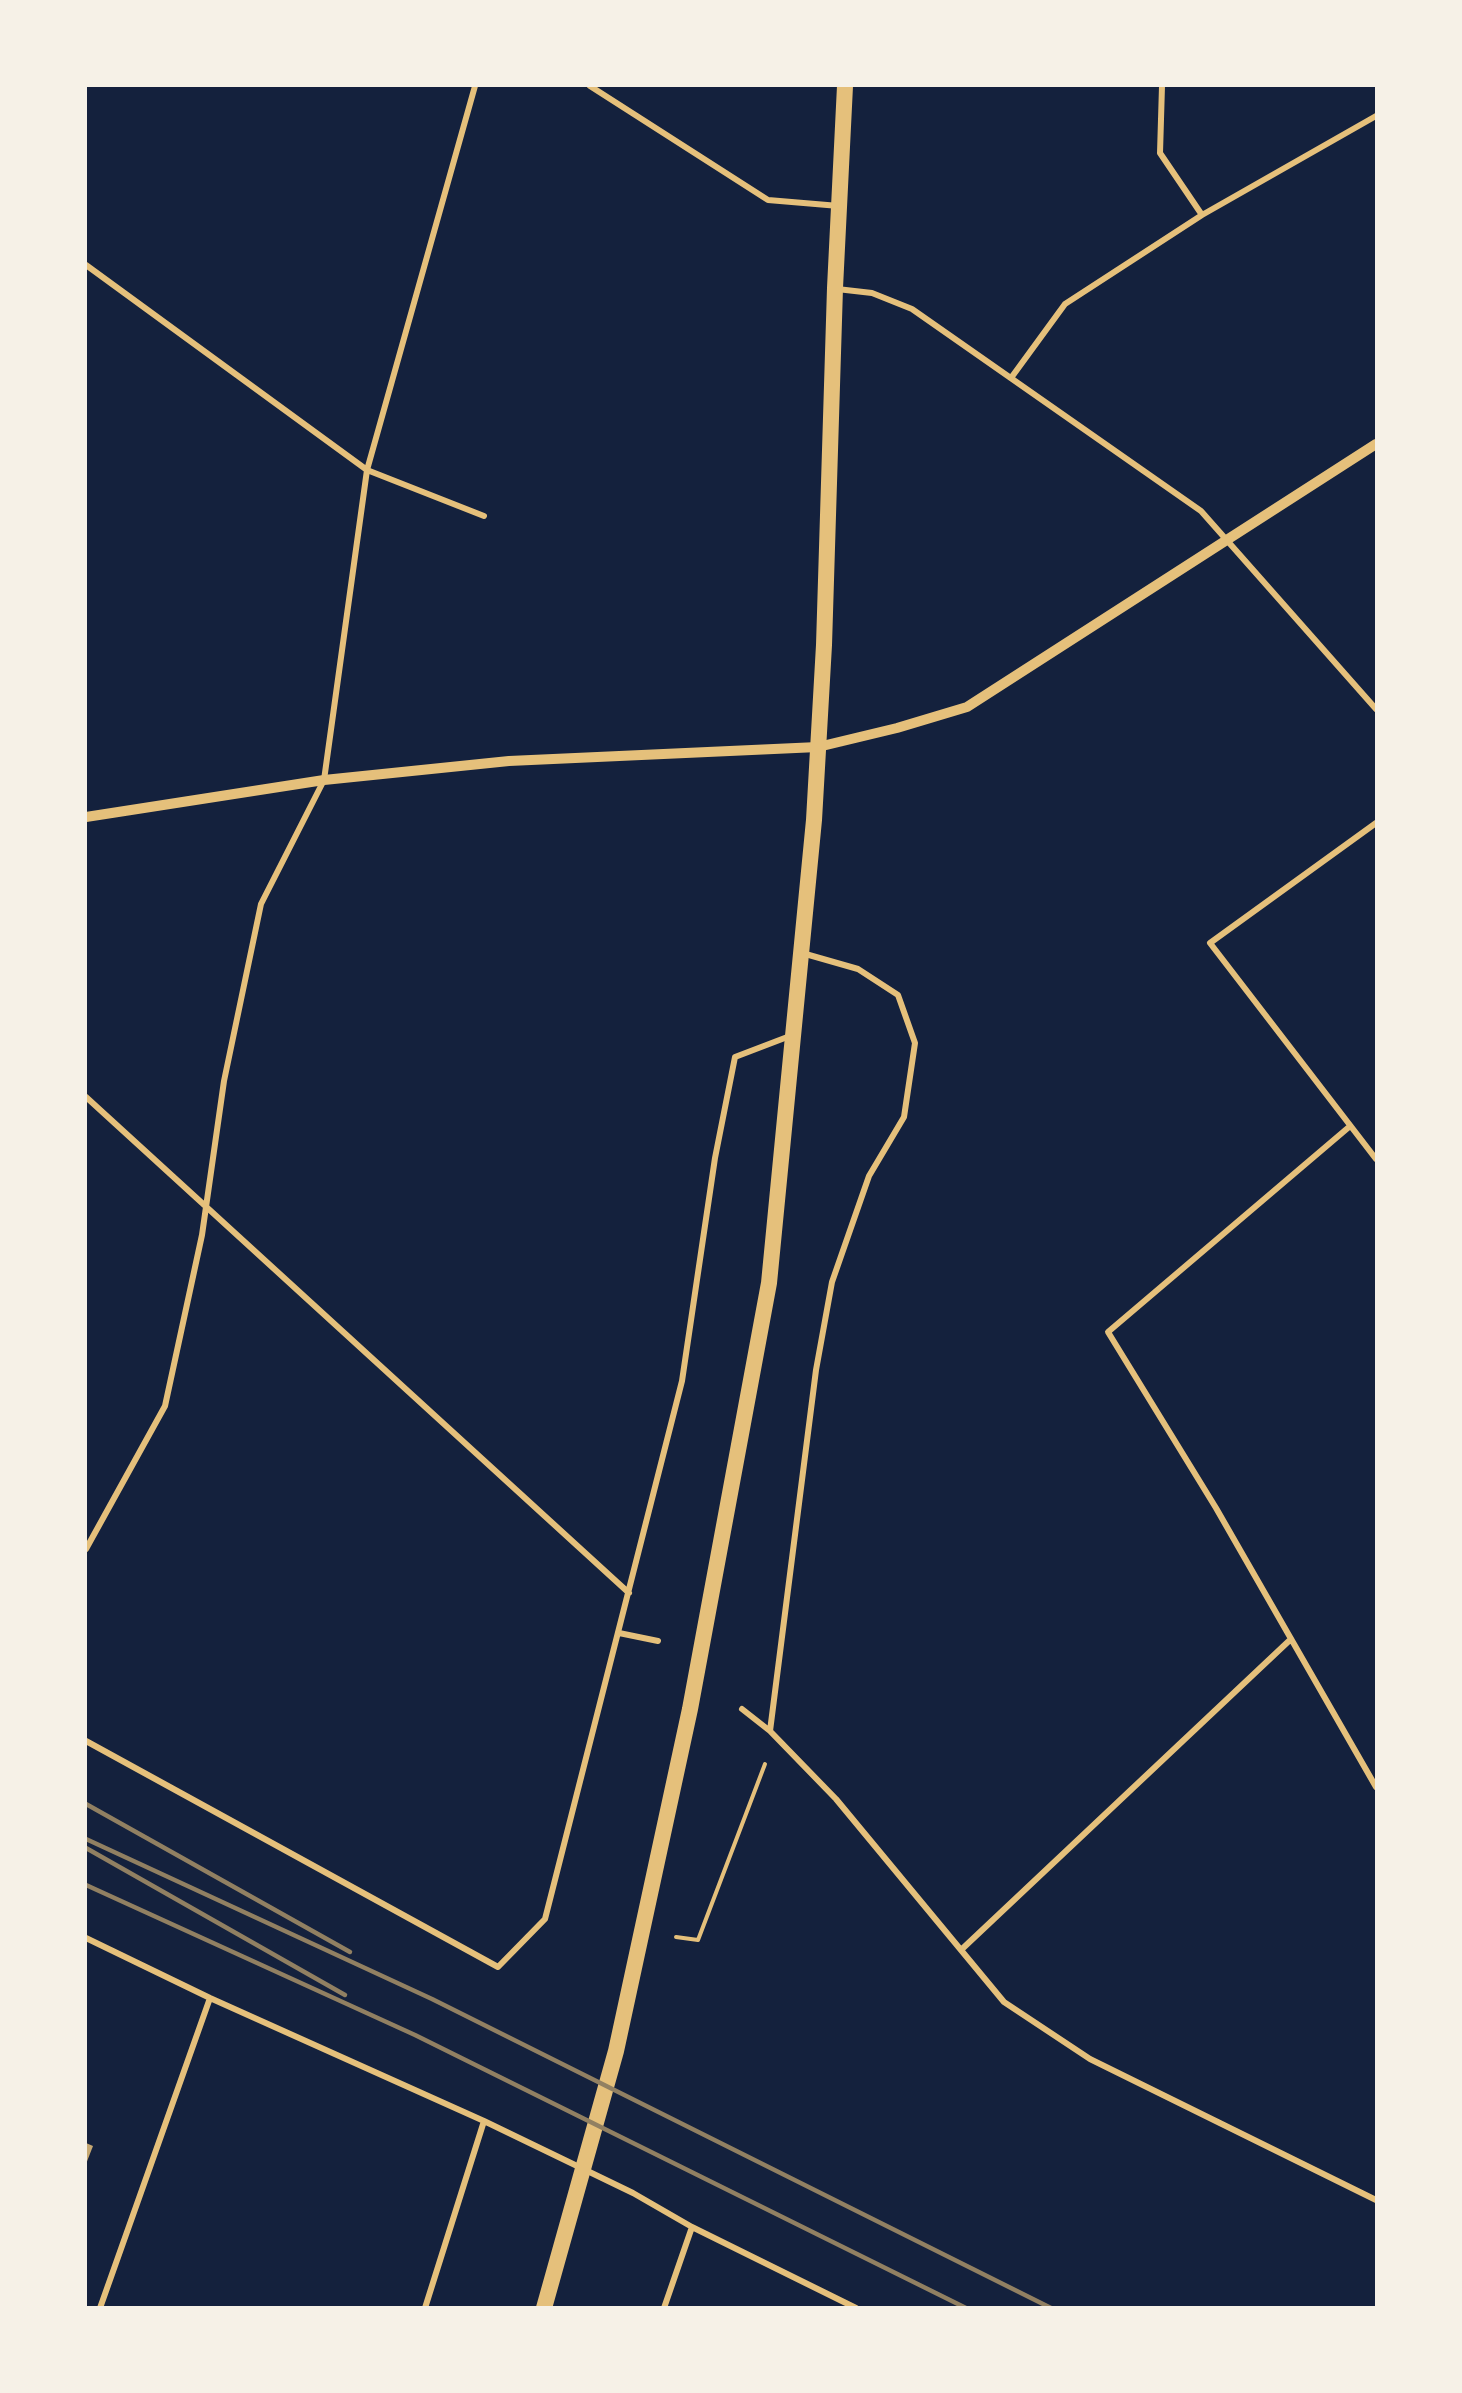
<!DOCTYPE html>
<style>
body{margin:0}
#map{position:relative;width:1462px;height:2393px;overflow:hidden;background:#14213d;font-family:Arial,sans-serif}
canvas{display:block}
.frame{position:absolute;inset:0;border:87px solid #f6f1e7;pointer-events:none}
</style>
<div id="map">
<canvas width="1462" height="2393"></canvas>
<div class="frame"></div>
</div>
<script>
const ctx = document.querySelector('canvas').getContext('2d');
ctx.lineJoin = 'round';
function fill(path, color) {
  ctx.fillStyle = color;
  ctx.fill(path, 'evenodd');
}
function trace(path, color, width, dash) {
  ctx.strokeStyle = color;
  ctx.lineWidth = width;
  ctx.lineCap = dash ? 'butt' : 'round';
  ctx.setLineDash(dash || []);
  ctx.stroke(path);
}
fill(new Path2D(`
 M86 2143 93 2146 86 2164Z`), '#c6a872');
trace(new Path2D(`
 M676 1937 698 1940 765 1764`), '#e5c07b', 4);
trace(new Path2D(`
 M590 86 768 200 839 206
 M1162 86 1160 153 1202 215 1376 116
 M86 265 367 470 484 516
 M837 289 872 293 912 309 1201 511 1376 709
 M1011 378 1065 304 1202 215
 M1376 823 1210 943 1376 1159
 M86 1097 629 1593
 M1349 1127 1108 1332 1216 1508 1376 1787
 M86 1549 165 1406 202 1235 224 1081 261 904 324 780 367 470 475 86
 M619 1633 658 1641
 M742 1709 770 1731 836 1799 1004 2002 1090 2059 1376 2200
 M770 1731 816 1370 832 1282 869 1176 904 1117 915 1043 898 995 858 969 802 953
 M86 1741 498 1967 545 1919 682 1381 715 1158 735 1057 790 1036
 M86 1938 210 1998 484 2121 633 2193 692 2227 664 2308
 M961 1950 1291 1639
 M692 2227 856 2308
 M100 2308 210 1998
 M425 2308 484 2121`), '#e5c07b', 6);
trace(new Path2D(`
 M86 817 324 780 509 761 818 747 897 728 967 707 1376 444`), '#e5c07b', 10);
trace(new Path2D(`
 M544 2308 616 2051 690 1709 769 1283 814 820 824 645 835 288 845 86`), '#e5c07b', 16);
trace(new Path2D(`
 M86 1804 350 1952
 M86 1839 432 1999 1051 2308
 M86 1848 345 1995
 M86 1885 415 2035 966 2308`), '#918062', 4.5);
</script>
